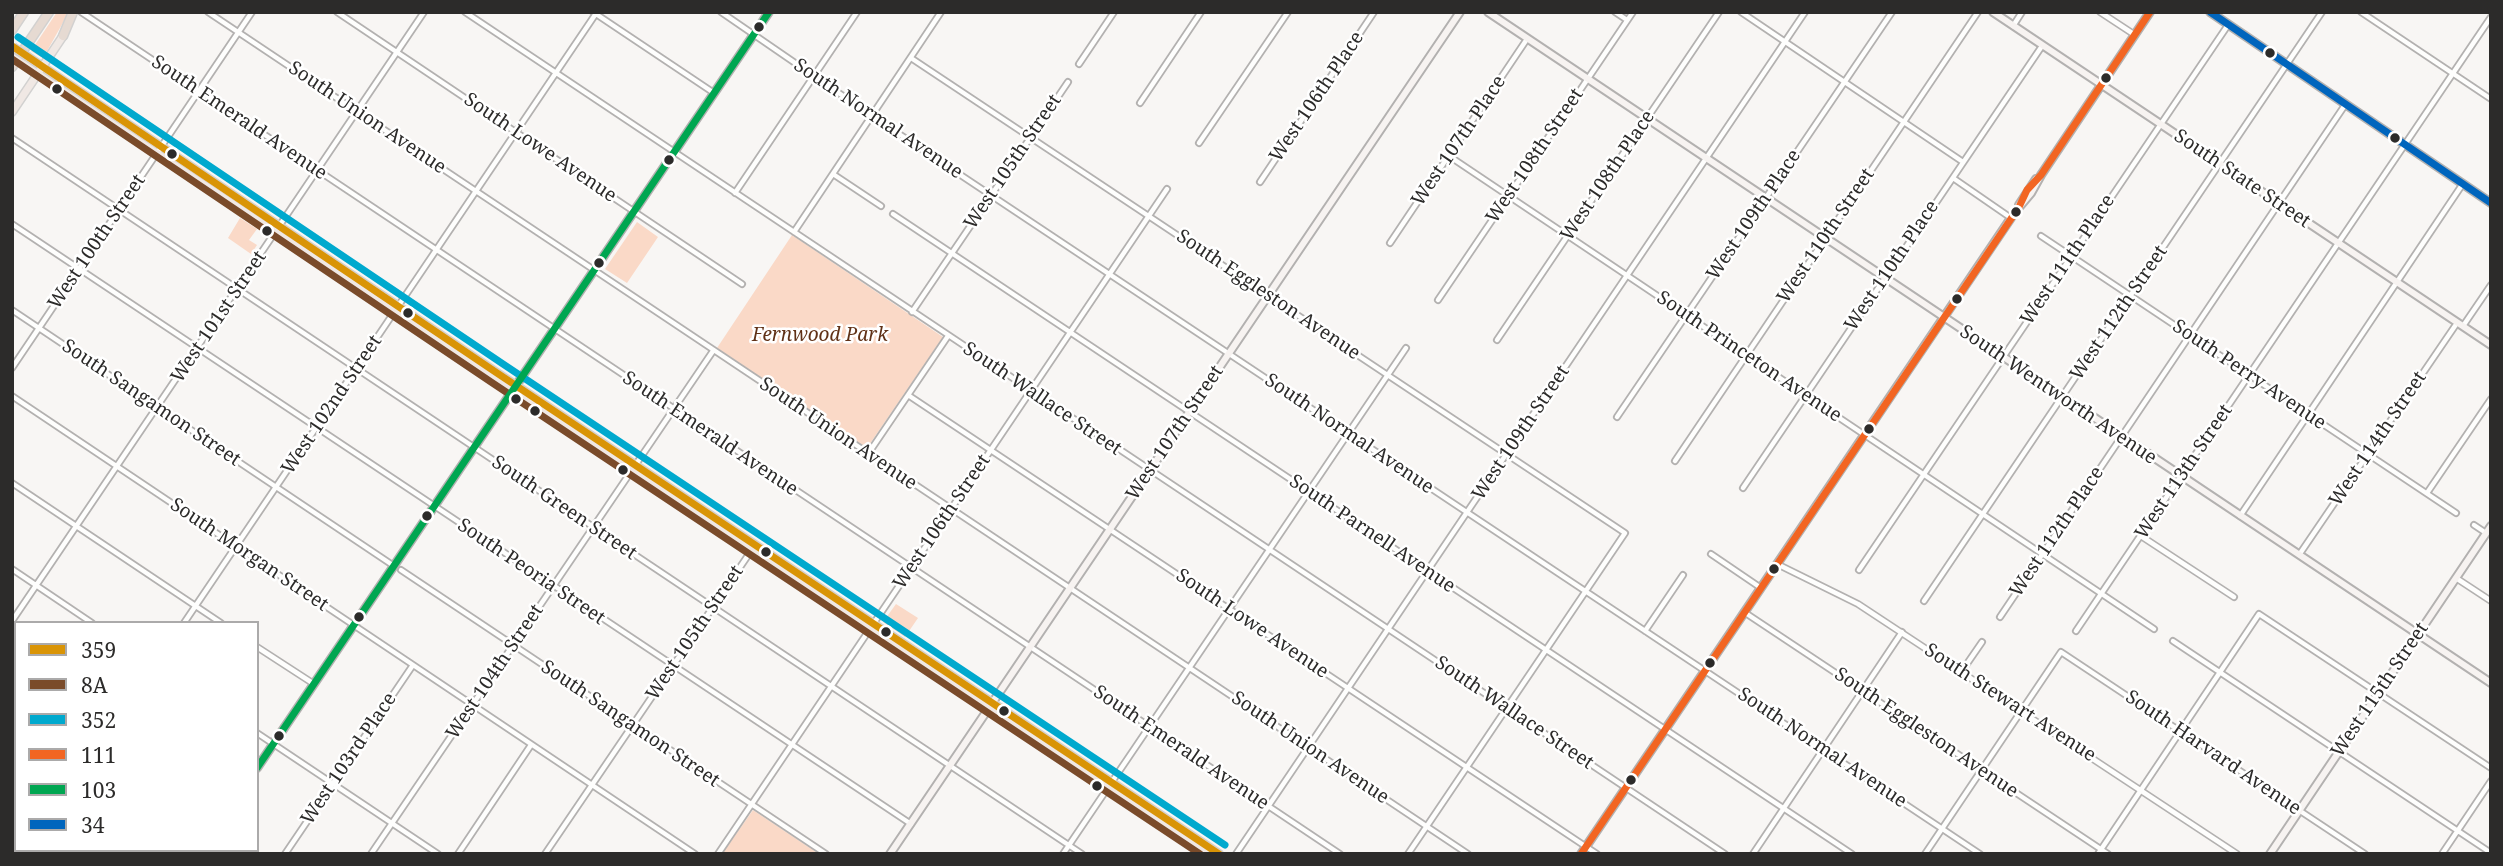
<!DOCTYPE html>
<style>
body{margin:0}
#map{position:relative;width:2503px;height:866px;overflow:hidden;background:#f8f6f4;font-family:"Noto Serif",serif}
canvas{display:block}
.frame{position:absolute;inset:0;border:14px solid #2c2b2a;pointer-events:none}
.legend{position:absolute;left:14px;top:621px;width:245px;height:231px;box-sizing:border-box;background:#fff;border:2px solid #abaaaa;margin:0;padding:9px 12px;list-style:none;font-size:21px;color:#2c2b2a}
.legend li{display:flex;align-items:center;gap:14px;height:35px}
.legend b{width:35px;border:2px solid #abaaaa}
</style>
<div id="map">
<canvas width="2503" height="866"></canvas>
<div class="frame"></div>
<ul class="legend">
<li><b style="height:9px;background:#d99406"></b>359</li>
<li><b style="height:9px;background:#7a4b2a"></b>8A</li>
<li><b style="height:9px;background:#00a9ce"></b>352</li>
<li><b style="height:9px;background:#f26522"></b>111</li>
<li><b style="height:9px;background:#00a651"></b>103</li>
<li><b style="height:9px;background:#0065bd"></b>34</li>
</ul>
</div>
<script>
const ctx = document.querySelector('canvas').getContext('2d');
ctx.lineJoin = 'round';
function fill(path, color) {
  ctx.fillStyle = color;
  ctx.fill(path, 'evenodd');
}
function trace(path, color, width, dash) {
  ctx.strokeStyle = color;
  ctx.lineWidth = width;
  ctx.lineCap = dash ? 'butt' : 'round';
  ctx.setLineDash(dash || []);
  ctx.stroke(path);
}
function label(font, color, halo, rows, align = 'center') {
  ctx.font = font + ' "Noto Serif",serif';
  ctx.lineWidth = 5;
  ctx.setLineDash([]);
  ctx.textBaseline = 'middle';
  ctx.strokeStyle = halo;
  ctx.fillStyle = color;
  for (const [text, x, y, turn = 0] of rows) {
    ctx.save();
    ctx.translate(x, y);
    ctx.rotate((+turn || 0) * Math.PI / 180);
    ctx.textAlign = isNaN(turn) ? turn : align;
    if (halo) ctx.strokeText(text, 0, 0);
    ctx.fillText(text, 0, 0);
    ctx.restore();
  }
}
fill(new Path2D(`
 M57 12H69L47 51 41 57 31 51Z
 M240 218 257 229 249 240 257 245 251 254 228 238Z
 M637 222 658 237 627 283 605 269Z
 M792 235 943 337 867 448 717 348Z
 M896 604 918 618 905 637 883 622Z
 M753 810 819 854H722Z`), '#fad9c7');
const street = new Path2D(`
 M81 12 1340 854
 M208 12 1468 854
 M337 12 742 284
 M465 12 1725 854
 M593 12 714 93
 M721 12 878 120 1980 854
 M1615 12 1627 20
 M1741 12 1963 162
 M2100 12 2135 35
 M2361 12 2491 99
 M2013 26 2022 12
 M911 58 1625 533 1408 854
 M1079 64 1114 12
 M1140 103 1201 12
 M12 138 1082 854
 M1199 143 1288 12
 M1449 156 2154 629
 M833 174 881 206
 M1953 178 2011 218
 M1260 182 1374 12
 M735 193 857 12
 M893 214 1852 854
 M12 224 911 824
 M794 232 941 12
 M2041 236 2456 513
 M1390 243 1527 39
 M1438 300 1633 12
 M12 310 394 566
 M912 312 1068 82
 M2463 326 2491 285
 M1497 340 1719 12
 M12 368 252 12
 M908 395 1597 854
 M12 396 695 854
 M1617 417 1892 12
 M868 454 948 336
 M1675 461 1978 12
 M12 483 221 623
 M1743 488 2042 46
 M2427 493 2491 399
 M2240 516 2462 185
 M2474 525 2486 533
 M2141 536 2234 597
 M1711 554 1761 588
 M2299 555 2457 323
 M1777 564 1858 604 2237 854
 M12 569 92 623
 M401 570 826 854
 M1859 570 2228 25
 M2456 578 2491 601
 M1924 601 2322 12
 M1744 612 2108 854
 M2000 617 2345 105
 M12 621 424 12
 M184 623 597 12
 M1645 631 1683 575
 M2076 631 2491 17
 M2173 641 2491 853
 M257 647 314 684
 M12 655 16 657
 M1962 671 1982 642
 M257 733 438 854
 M285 854 413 665
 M371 854 713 351
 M458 854 531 745
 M545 854 751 551
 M718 854 1167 189
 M1063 854 1406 348
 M1236 854 1805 12
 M1753 854 1902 632
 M1925 854 2061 652 2365 854
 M2098 854 2259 614 2491 768
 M2442 854 2491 781`);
const secondary = new Path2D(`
 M1488 12 2491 683
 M1993 12 2491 345
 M2210 12 2491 203
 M2019 205 2036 179
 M12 740 16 742
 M257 768 769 12
 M12 821 16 823
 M56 850 61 854
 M175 850 180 854
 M199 854 201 850
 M890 854 1460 12
 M1581 854 2015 212 2031 193 2041 175 2150 12
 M2270 854 2491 526`);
const primary = new Path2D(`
 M28 57 497 373 1219 854
 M23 64 1206 854
 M12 112 63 36`);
const highway = new Path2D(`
 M12 30 24 12
 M63 36 73 12
 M12 67 49 12
 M12 767 16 769
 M12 794 16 796
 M96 850 102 854
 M136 850 141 854`);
trace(street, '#b3b1b0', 8);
trace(secondary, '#b3b1b0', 10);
trace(primary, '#d2d1d0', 10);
trace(highway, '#d2d1d0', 11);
trace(street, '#fefefd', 4.5);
trace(secondary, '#f7f3f1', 6);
trace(primary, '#f0e8e4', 7);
trace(highway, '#e6dad2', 8);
const primaryBridge = new Path2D(`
 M13 47 28 57
 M12 57 23 64`);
trace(primaryBridge, '#d2d1d0', 10, []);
trace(primaryBridge, '#f0e8e4', 7);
trace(new Path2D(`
 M12 46 497 373 1219 854`), '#d99406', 7);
trace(new Path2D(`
 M12 59 491 382 1200 854`), '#7a4b2a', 7);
trace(new Path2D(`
 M18 37 503 364 1225 845`), '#00a9ce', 7);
trace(new Path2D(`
 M1581 854 2019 207 2027 190 2041 175 2150 12`), '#f26522', 7);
trace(new Path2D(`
 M257 768 769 12`), '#00a651', 7);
trace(new Path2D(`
 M2210 12 2491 203`), '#0065bd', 7);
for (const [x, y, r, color] of [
 [759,27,6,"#2c2b2a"],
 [2270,53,6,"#2c2b2a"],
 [2106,78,6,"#2c2b2a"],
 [57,89,6,"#2c2b2a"],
 [2395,138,6,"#2c2b2a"],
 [172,154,6,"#2c2b2a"],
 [669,160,6,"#2c2b2a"],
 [2016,212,6,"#2c2b2a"],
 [267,231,6,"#2c2b2a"],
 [599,263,6,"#2c2b2a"],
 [1957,299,6,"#2c2b2a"],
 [408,313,6,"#2c2b2a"],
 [516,399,6,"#2c2b2a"],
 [535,411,6,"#2c2b2a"],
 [1869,429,6,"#2c2b2a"],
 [623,470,6,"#2c2b2a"],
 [427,516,6,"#2c2b2a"],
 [766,552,6,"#2c2b2a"],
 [1774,569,6,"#2c2b2a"],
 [359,617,6,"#2c2b2a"],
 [886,632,6,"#2c2b2a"],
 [1710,663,6,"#2c2b2a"],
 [1004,711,6,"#2c2b2a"],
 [279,736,6,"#2c2b2a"],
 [1631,780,6,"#2c2b2a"],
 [1097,786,6,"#2c2b2a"]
]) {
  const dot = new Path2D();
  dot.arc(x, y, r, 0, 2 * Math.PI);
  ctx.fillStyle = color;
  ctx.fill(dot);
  trace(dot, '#fff', 2.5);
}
label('19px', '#2c2b2a', '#fff', [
 ["West 106th Place",1317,97,-56],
 ["South Emerald Avenue",239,118,34],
 ["South Union Avenue",367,118,34],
 ["South Normal Avenue",878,119,34],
 ["West 107th Place",1459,141,-56],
 ["South Lowe Avenue",540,148,34],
 ["West 108th Street",1535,156,-56],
 ["West 105th Street",1013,162,-56],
 ["West 108th Place",1608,176,-56],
 ["South State Street",2242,179,34],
 ["West 109th Place",1754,215,-56],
 ["West 110th Street",1826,236,-56],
 ["West 100th Street",97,242,-56],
 ["West 111th Place",2068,260,-56],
 ["West 110th Place",1892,266,-56],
 ["South Eggleston Avenue",1268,295,34],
 ["West 112th Street",2119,313,-56],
 ["West 101st Street",219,317,-56],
 ["South Princeton Avenue",1749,357,34],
 ["South Perry Avenue",2249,375,34],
 ["South Wentworth Avenue",2058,395,34],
 ["South Wallace Street",1042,399,34],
 ["South Sangamon Street",151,403,34],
 ["West 102nd Street",332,405,-56],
 ["West 107th Street",1175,433,-56],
 ["West 109th Street",1521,433,-56],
 ["South Emerald Avenue",710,434,34],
 ["South Union Avenue",838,434,34],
 ["South Normal Avenue",1349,434,34],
 ["West 114th Street",2378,439,-56],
 ["West 113th Street",2184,472,-56],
 ["South Green Street",564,508,34],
 ["West 106th Street",942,522,-56],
 ["West 112th Place",2057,532,-56],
 ["South Parnell Avenue",1372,534,34],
 ["South Morgan Street",249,555,34],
 ["South Peoria Street",531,572,34],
 ["South Lowe Avenue",1252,624,34],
 ["West 105th Street",695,633,-56],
 ["West 104th Street",495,672,-56],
 ["West 115th Street",2380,690,-56],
 ["South Stewart Avenue",2010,703,33],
 ["South Wallace Street",1514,713,34],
 ["South Sangamon Street",630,724,34],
 ["South Eggleston Avenue",1926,733,34],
 ["South Emerald Avenue",1181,748,34],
 ["South Union Avenue",1310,748,34],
 ["South Normal Avenue",1822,748,34],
 ["South Harvard Avenue",2213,753,34],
 ["West 103rd Place",349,759,-56]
]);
label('italic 19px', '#603116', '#fff', [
 ["Fernwood Park",820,336]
]);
</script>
